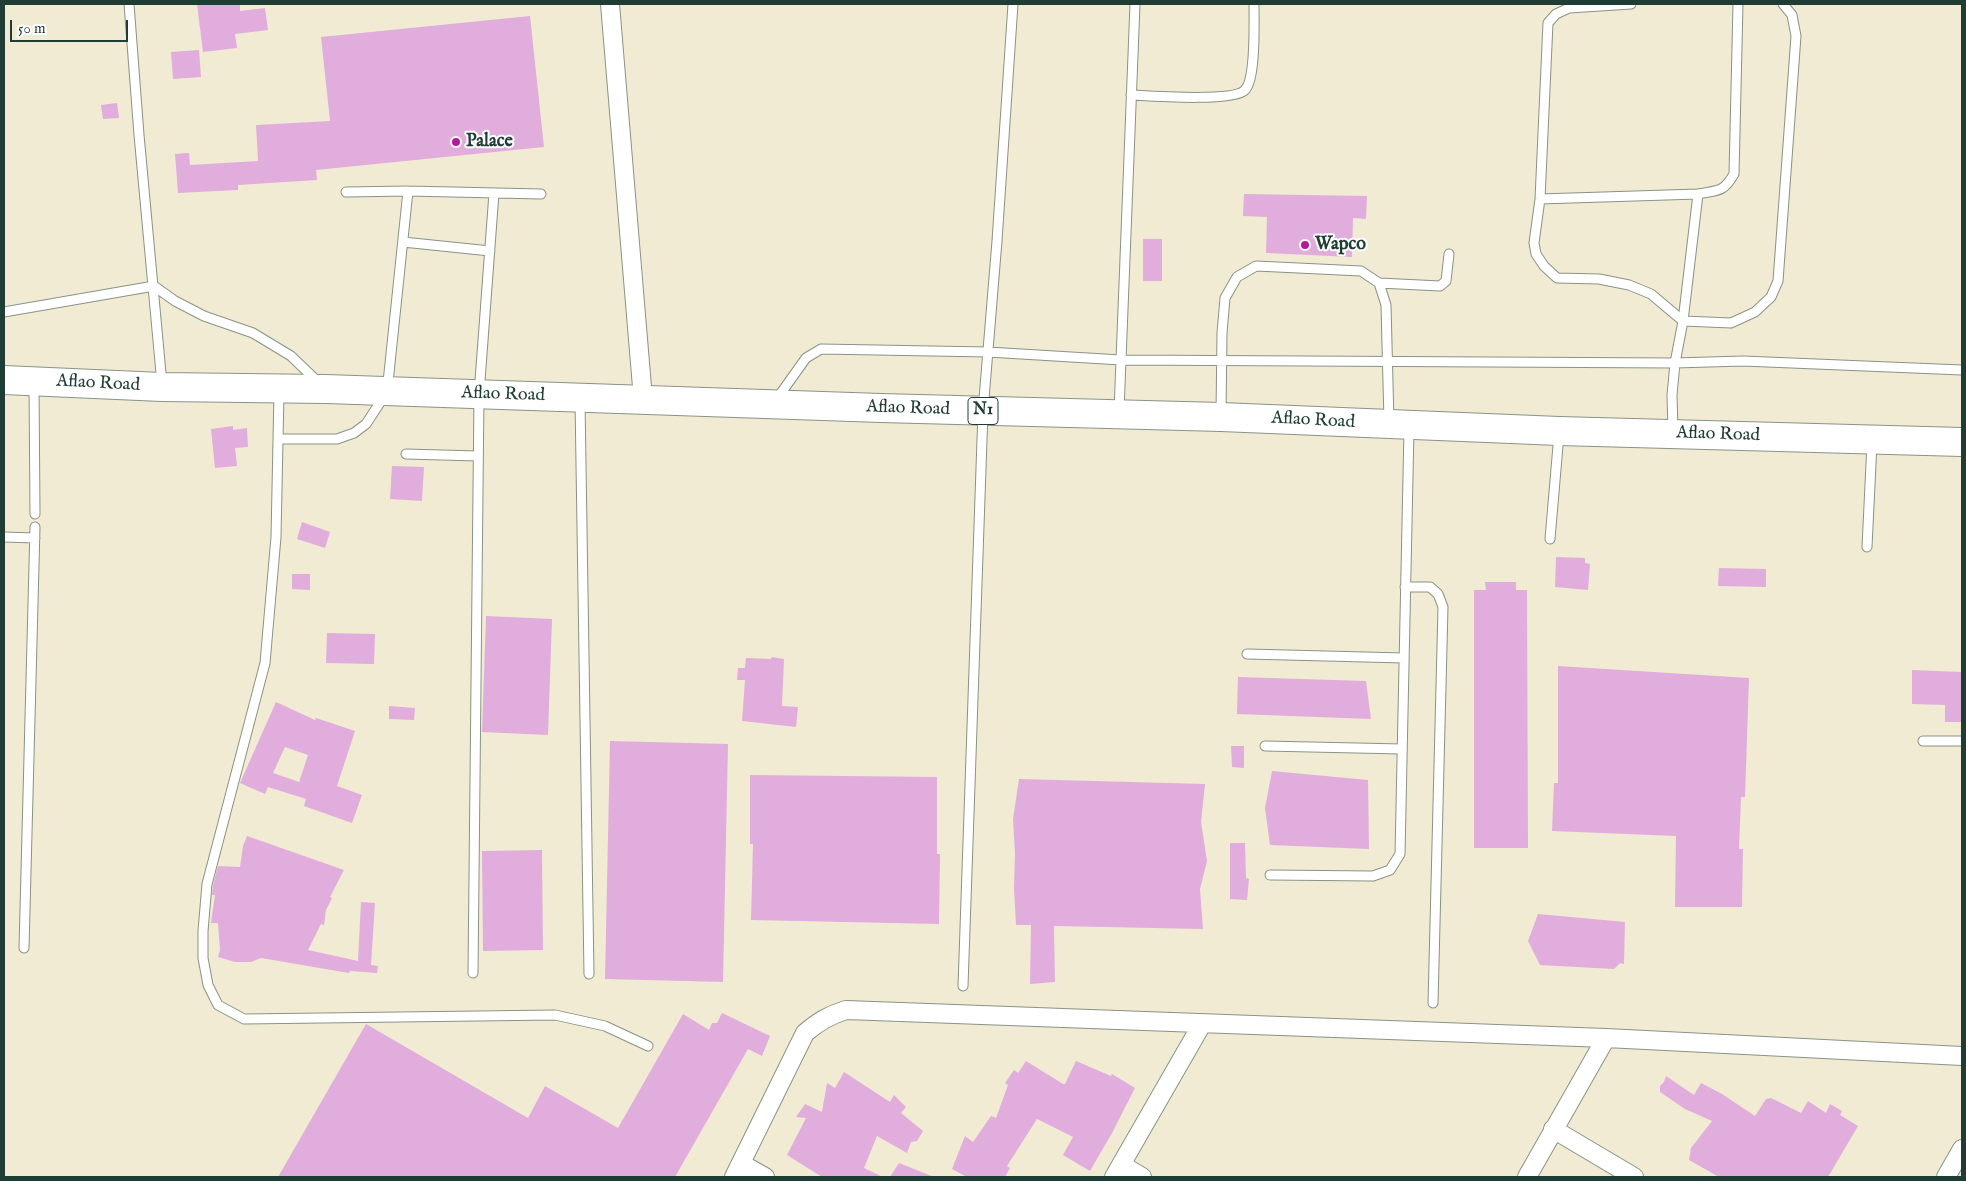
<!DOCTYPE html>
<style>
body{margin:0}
#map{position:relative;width:1966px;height:1181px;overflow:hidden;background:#f1ebd4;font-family:"IM FELL English",serif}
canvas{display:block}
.frame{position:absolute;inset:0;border:5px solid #1f3d34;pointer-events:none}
.scale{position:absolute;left:10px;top:20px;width:118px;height:22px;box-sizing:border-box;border:2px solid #1f3d34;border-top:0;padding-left:6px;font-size:15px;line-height:18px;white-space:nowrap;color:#1f3d34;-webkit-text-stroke:4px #fff;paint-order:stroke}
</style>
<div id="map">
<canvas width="1966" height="1181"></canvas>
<div class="frame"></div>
<div class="scale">50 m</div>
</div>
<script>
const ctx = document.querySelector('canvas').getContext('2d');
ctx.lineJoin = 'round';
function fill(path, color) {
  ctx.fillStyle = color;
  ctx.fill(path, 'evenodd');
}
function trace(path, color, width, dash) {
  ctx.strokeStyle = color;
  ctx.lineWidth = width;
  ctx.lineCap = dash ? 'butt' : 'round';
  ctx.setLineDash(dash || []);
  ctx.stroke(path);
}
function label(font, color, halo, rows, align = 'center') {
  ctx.font = font + ' "IM FELL English",serif';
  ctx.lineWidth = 4;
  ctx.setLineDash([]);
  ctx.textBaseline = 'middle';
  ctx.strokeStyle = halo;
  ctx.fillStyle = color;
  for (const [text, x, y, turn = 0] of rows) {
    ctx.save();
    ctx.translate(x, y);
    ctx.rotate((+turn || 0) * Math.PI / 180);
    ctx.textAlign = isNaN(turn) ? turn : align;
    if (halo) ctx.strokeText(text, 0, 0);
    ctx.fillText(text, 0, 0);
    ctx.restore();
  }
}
fill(new Path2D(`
 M197 4H240V11L265 8 268 30 235 34 237 48 203 52Z
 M530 16 544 147 316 170 317 180 238 185V190L178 193 175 154 189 153 190 165 258 161 256 125 330 121 321 37Z
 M199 50 201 77 173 79 171 52Z
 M117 103 119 118 103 119 101 105Z
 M1244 194 1367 196 1366 219 1353 218 1352 257 1266 253 1267 217 1243 216Z
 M1143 239H1162V281H1143Z
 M233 426V430L247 428 248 447 235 448 237 466 215 468 211 429Z
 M392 466 424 467 422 501 390 499Z
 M302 522 330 532 325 548 297 539Z
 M1556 557 1585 558V563L1590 564 1588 590 1555 587Z
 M1719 568 1766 569V587L1718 586Z
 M292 574H310V590L292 589Z
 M1485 582H1516V590H1527L1528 848H1474V590H1486Z
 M486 616 552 619 548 735 482 732Z
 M327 633 375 634 374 664 326 663Z
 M772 657 784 659 782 706 798 707 796 727 742 721 745 680H737L738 668H745L746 658 771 659Z
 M1558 666 1749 678 1745 797H1741L1739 849H1743L1742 907H1675L1676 836 1552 831 1554 783H1558Z
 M1912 670 1962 672V722H1945V705L1912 704Z
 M1238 677 1366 681 1371 719 1237 714Z
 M276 702 315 720 316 718 355 731 337 786 362 795 352 823 304 806 306 799 268 787 265 794 240 783ZM285 747 308 755 299 782 273 773Z
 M389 706 415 708 414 720 389 719Z
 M610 741 728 744 723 982 605 979Z
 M1231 746H1244V768L1232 767Z
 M1272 771 1368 780 1369 849 1270 845 1265 808Z
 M750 775 937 777V854H940L939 924 751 920 753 844H750Z
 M1019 779 1205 784 1201 822 1207 861 1200 889 1203 929 1054 926 1055 982 1030 984 1031 925H1016L1014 888 1015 853 1013 819Z
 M247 836 344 870 330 897 332 898 326 910 324 925 321 924 308 950 358 961 361 902 375 903 371 965 378 966 377 973 350 971 349 973 261 958 251 962H235L218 957 220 950 218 923H211L215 895H212L213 885 218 866 240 867 243 846Z
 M1230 843H1245L1246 878 1249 879 1247 900 1230 899Z
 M542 850 543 950 483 951 482 851Z
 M1538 914 1625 922 1624 964 1620 963 1614 969 1540 965 1528 941Z
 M722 1013 770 1036 762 1056 748 1049 675 1177H278L366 1024 528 1118 545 1086 618 1128 683 1014 709 1030 712 1023H717Z
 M1026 1061 1063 1084H1065L1076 1061 1111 1076 1112 1074 1135 1088 1112 1133 1090 1171 1063 1155 1073 1137 1037 1119 1007 1166 1010 1168 1005 1177H967L952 1169 965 1136 973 1142 991 1116 996 1118 1008 1085 1005 1083 1014 1070 1018 1073Z
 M844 1072 890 1102 894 1095 906 1107 901 1113 923 1131 917 1141 911 1142 907 1153 877 1136 864 1168 883 1177H822L787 1155 806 1118 796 1117 805 1104 822 1112 827 1083 835 1088Z
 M1666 1076 1694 1095 1701 1083 1722 1094 1755 1116 1766 1099 1771 1098 1801 1113 1808 1101 1826 1113 1830 1104 1842 1111 1840 1115 1858 1126 1828 1177H1719L1689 1160 1691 1148 1712 1121 1685 1109 1660 1092V1086L1664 1082Z
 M899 1163 934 1177H890Z`), '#e0addd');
const service = new Path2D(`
 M129 4 139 135 162 384
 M1631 4 1569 8 1556 14 1548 23 1540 199 1534 243 1536 254 1544 266 1557 278 1599 279 1629 285 1651 294 1683 321 1731 323 1755 312 1771 297 1778 281 1796 36 1792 15 1783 4
 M1131 95C1150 96 1234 102 1245 90 1256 79 1254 21 1254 4
 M346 192 408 191 541 194
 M1698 194C1718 190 1723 193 1734 174L1738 4
 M1540 199 1698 194 1683 321 1675 363 1672 395 1673 431
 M403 242 490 251
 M1379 283 1440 286 1446 281 1449 254
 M4 312 154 286 175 301 204 316 253 333 291 356 318 382
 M34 384 35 514
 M279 392 276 537 265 663 207 884 203 931V958L208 985 218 1005 244 1019 555 1015 605 1026 648 1046
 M580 400 589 974
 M776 400 806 358 821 349 988 352 1121 360 1675 363 1743 361 1962 370
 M1119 411 1135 4
 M1221 415 1222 333 1225 298 1237 277 1256 266 1361 271 1379 283 1386 305 1389 422
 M278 439H337L354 433 366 424 387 392 408 191
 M406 454 478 456
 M4 537 35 538
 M1550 539 1559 434
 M1867 547 1872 443
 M1405 587H1430L1438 594 1443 607 1433 1003
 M1247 654 1404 658
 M1923 741H1962
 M1265 746 1402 749
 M1270 875 1373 876 1390 870 1400 854 1409 429
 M24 948 35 527
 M473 973 479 394 494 193
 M963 986 983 411 997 241 1013 4`);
const minor = new Path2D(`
 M610 4 643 399
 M1553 1129 1634 1177
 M742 1164 765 1177
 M1122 1165 1142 1177
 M734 1177 805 1033C818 1022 829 1015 846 1010L1606 1038 1962 1056
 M1114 1177 1202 1024
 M1527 1177 1606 1038
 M1946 1177 1962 1149`);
const trunk = new Path2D(`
 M4 380 162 387 326 389 881 408 1221 417 1559 431 1962 442`);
trace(service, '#889484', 11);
trace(minor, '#889484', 20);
trace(trunk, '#889484', 30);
trace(service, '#fff', 9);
trace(minor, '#fff', 18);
trace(trunk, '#fff', 28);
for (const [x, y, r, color] of [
 [456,142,5,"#b5179e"],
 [1305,245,5,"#b5179e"]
]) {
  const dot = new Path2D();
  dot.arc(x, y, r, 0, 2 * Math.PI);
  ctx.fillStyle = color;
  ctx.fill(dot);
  trace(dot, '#fff', 2);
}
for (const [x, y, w] of [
 [983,411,30]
]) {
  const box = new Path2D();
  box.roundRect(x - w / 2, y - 13.5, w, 27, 4);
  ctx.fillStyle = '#fff';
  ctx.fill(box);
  trace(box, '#1f3d34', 1);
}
label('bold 16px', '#1f3d34', null, [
 ["N1",983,411]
]);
label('bold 18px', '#1f3d34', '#fff', [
 ["Palace",466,142],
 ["Wapco",1315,245]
], 'left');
label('18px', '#1f3d34', '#fff', [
 ["Aflao Road",98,384,3],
 ["Aflao Road",503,395,2],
 ["Aflao Road",908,409,2],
 ["Aflao Road",1313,421,3],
 ["Aflao Road",1718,435,2]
]);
</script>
